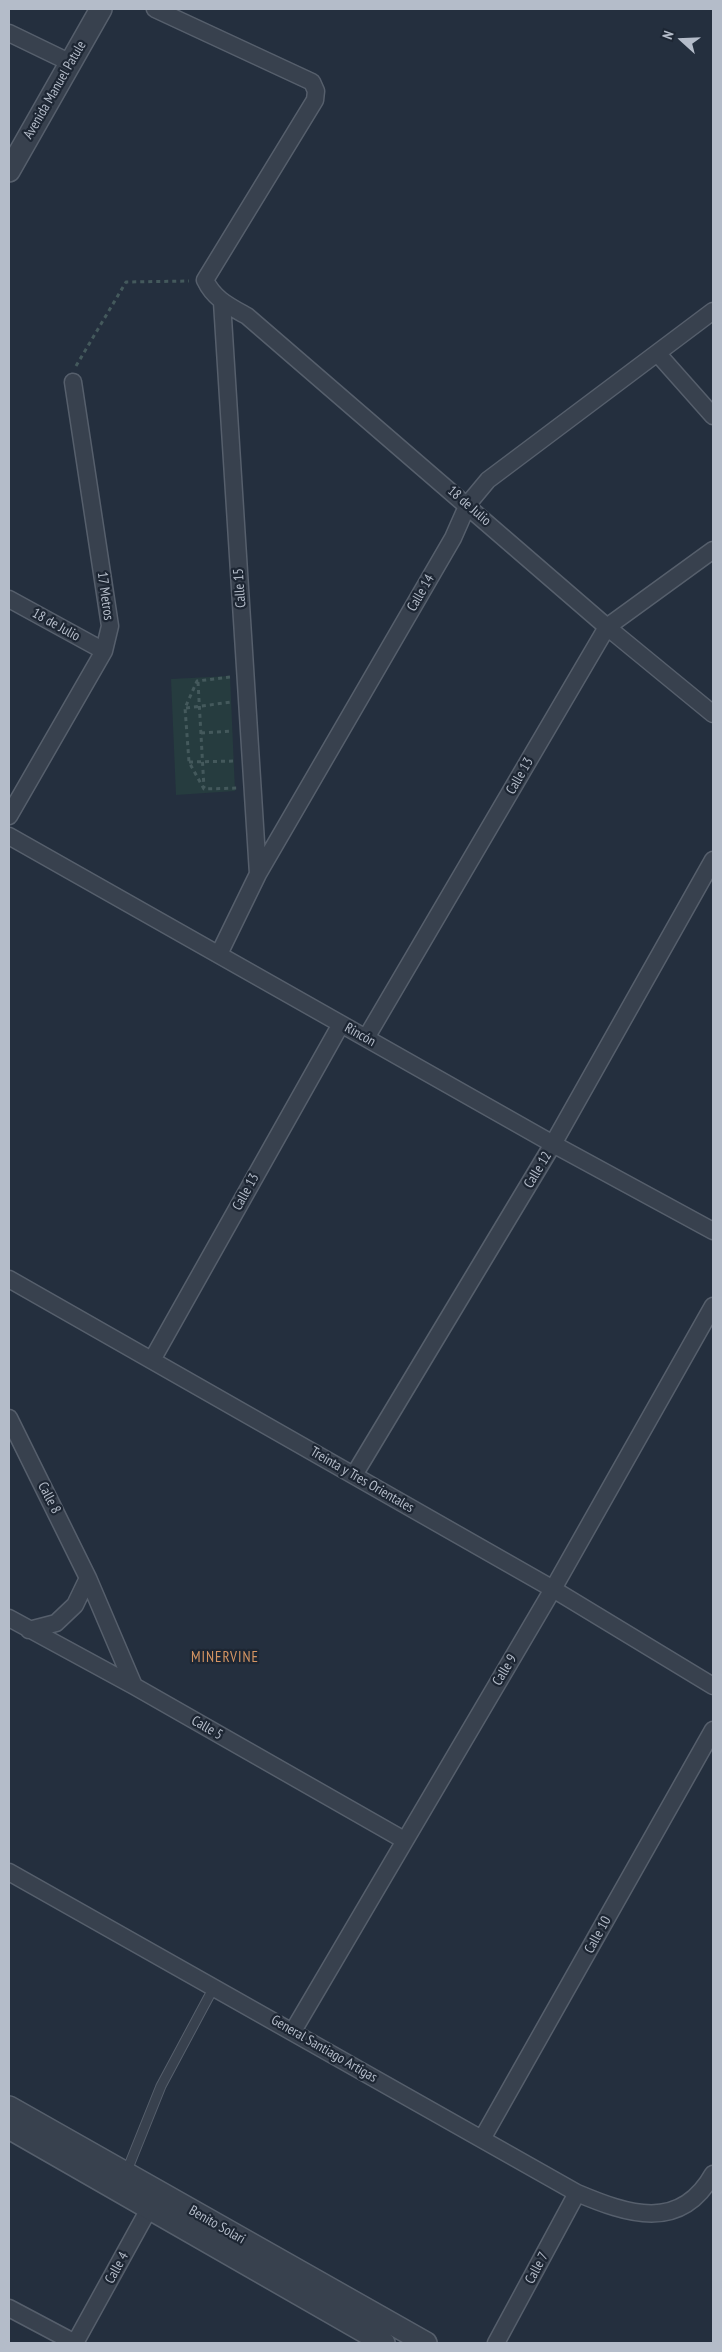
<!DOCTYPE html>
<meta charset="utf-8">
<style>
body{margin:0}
#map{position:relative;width:722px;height:2352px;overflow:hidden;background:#242f3e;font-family:"PT Sans Narrow",sans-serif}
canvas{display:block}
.frame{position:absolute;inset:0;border:10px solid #b4bcc9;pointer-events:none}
.north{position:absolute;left:657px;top:15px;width:50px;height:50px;-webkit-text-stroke:4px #1d2633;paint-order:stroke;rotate:290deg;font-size:14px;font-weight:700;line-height:20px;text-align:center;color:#b4bcc9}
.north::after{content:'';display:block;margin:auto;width:18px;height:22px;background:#b4bcc9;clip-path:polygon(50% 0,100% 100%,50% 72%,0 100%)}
</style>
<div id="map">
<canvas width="722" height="2352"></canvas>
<div class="frame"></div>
<div class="north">N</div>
</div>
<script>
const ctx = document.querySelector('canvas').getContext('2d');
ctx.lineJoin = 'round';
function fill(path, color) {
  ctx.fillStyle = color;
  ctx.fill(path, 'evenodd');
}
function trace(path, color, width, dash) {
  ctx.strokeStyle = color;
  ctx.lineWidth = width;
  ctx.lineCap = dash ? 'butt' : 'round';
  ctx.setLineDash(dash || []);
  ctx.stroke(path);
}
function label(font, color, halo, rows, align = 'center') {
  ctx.font = font + ' "PT Sans Narrow",sans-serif';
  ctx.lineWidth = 4.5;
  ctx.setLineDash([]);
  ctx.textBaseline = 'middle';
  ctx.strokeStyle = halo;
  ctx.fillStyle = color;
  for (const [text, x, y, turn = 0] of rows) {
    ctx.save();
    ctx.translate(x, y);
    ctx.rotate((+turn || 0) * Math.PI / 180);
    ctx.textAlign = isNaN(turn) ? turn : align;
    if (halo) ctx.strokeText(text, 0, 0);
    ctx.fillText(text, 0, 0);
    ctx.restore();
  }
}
fill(new Path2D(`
 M230 676 235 791 176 795 171 679Z`), '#263c3f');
const service = new Path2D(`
 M126 2173 161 2086 214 1987`);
const minor = new Path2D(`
 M155 9 312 82 316 91 315 100 205 280C214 299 229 306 247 316L607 627 713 714
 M9 33 71 63
 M222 302 258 874
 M658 354 713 416
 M9 599 104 651
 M9 816 104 651 110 626 73 382
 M9 836 553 1144 713 1231
 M219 954 258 874 453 538 468 504 488 480 713 311
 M366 1038 607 627 713 550
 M9 1279 553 1589 713 1686
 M152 1360 341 1024
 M9 1418 88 1578 134 1686
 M354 1475 553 1144 713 860
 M9 1618 134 1686 404 1840
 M29 1630 56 1623 75 1605 88 1578
 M9 1872 577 2193C627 2214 680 2233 713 2174
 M293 2031 553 1589 713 1306
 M482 2139 713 1730
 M9 2308 75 2343
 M75 2343 155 2198
 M496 2343 577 2193`);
const tertiary = new Path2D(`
 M9 171 101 9
 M9 2107 426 2343
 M9 2128 384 2343`);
trace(service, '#565f6c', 11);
trace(minor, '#565f6c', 19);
trace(tertiary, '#565f6c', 24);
trace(new Path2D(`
 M76 366 126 282 189 281
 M230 677 197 681 185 708 189 762 204 789 237 788
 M198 682 204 788
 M186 708 232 702
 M201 733 232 731
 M189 762 235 761`), '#44595c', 3, [4, 4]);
trace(service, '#38414e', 9);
trace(minor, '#38414e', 16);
trace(tertiary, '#38414e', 21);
label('14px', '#b4bcc9', '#1d2633', [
 ["Avenida Manuel Patule",55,90,-60],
 ["18 de Julio",469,506,41],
 ["Calle 15",240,588,-94],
 ["Calle 14",421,593,-60],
 ["17 Metros",105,596,82],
 ["18 de Julio",56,625,29],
 ["Calle 13",520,776,-60],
 ["Rincón",360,1035,29],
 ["Calle 12",538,1170,-59],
 ["Calle 13",246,1192,-61],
 ["Treinta y Tres Orientales",362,1480,30],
 ["Calle 8",49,1498,63],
 ["Calle 9",505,1670,-59],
 ["Calle 5",207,1728,30],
 ["Calle 10",598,1935,-61],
 ["General Santiago Artigas",324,2049,30],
 ["Benito Solari",217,2225,30],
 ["Calle 4",117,2268,-61],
 ["Calle 7",537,2268,-62]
]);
ctx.letterSpacing = '1px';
label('15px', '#d59563', '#1d2633', [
 ["MINERVINE",225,1658]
]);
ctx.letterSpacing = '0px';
</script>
